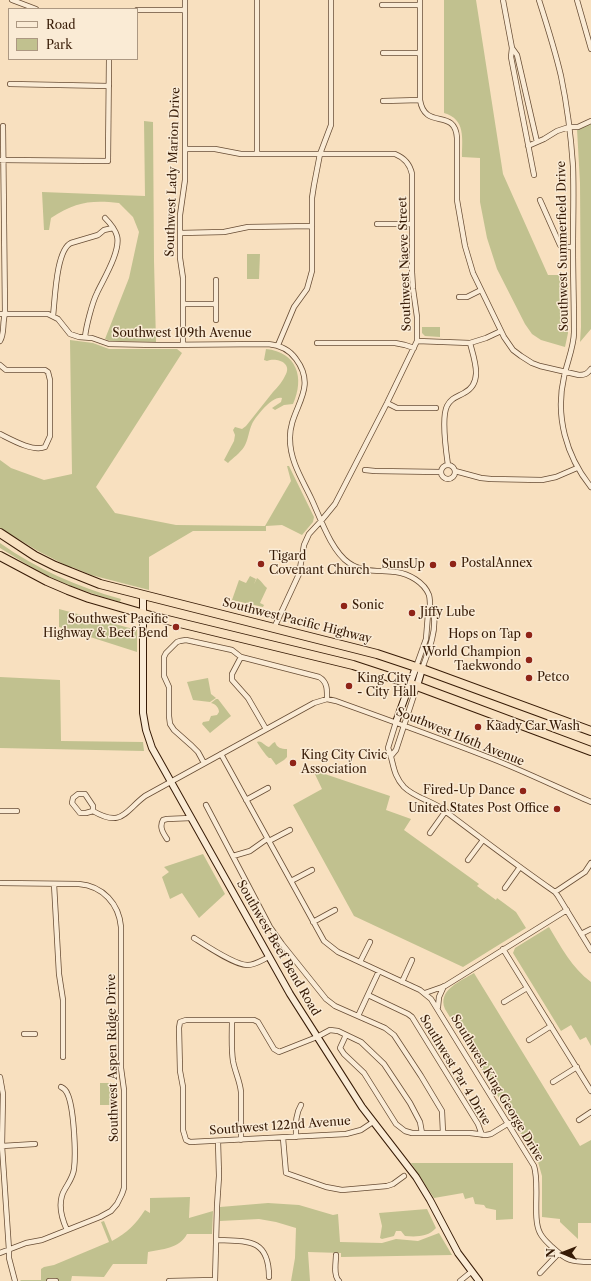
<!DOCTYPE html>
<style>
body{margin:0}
#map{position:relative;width:591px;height:1281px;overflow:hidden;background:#f8e0bf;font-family:"Libre Caslon Text",serif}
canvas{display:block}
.legend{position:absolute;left:8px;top:8px;width:130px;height:52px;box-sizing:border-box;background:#faebd5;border:1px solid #ac9882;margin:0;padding:5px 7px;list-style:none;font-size:12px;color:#371b06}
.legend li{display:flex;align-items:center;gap:8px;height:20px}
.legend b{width:20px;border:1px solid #ac9882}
.north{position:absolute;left:543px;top:1233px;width:40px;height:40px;-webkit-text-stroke:3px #faebd5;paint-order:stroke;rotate:270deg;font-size:11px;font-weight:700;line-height:16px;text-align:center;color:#371b06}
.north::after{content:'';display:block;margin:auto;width:14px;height:18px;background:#371b06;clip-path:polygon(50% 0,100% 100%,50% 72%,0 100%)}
</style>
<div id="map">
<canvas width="591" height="1281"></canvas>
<ul class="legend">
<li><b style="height:5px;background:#faebd5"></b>Road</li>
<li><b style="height:11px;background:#c1c18f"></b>Park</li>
</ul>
<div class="north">N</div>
</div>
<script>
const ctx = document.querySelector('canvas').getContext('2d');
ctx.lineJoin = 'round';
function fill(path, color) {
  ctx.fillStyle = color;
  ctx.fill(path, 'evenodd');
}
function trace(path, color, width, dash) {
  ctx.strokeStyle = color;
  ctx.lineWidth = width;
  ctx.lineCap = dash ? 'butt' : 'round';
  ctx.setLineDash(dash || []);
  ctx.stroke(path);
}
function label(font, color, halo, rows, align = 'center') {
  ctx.font = font + ' "Libre Caslon Text",serif';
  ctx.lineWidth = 3;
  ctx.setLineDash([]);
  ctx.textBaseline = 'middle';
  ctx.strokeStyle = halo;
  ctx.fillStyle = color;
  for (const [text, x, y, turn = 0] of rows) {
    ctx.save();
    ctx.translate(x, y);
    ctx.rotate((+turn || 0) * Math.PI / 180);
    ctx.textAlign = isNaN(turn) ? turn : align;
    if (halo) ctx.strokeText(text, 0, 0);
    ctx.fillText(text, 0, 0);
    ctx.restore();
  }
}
fill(new Path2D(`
 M444 0H476L503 174 548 275H568V333L565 347 541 340 532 334 525 324 497 269 487 238 480 202V158L462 157C462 139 466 119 444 113Z
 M144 121 153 122 154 261 156 342 110 341 105 339 129 278 139 232 133 217 119 203C90 200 76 202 51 218L49 230H44L42 192 145 196Z
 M591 124V329L580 342 581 327 580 183 577 129Z
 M247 254H260L259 279H247Z
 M422 327H440V337L425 336 422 333Z
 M70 340 93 343 109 349H177L182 353 96 487 115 513 176 525 265 526 291 481 287 466H289L314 517 313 522 302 535 282 525 266 526V531H193L149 557V590L91 575 72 567 71 568 38 551 0 528V460L11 468 44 480 72 474Z
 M266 349C297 352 305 378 293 404L284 405 275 410 272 408 281 402 282 398C273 395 256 416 252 424 249 430 248 441 244 447 240 453 233 458 228 463L224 460 234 441 235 435 233 430 235 427 242 429 246 426C255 415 264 403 273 392 278 387 283 381 286 374 292 362 275 357 267 361L264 360Z
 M0 543C37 569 77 587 121 599L120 602C96 595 71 587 48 576 31 567 16 558 0 548Z
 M250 576 256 579 254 584 257 578C262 581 263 585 267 588L260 603 264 605 263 607 232 600 239 580 253 586 246 583Z
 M59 609 137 630V652L59 627Z
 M0 677 60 680 61 741 143 742 144 751 0 748Z
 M208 678 211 694 216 698 210 702 193 700 187 682Z
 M216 699H218L231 716 210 733 202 724 203 722 209 721 211 716 217 715 219 712C219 708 216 704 211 703Z
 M257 742C262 740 264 746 269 747L273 743 275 742C277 748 281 749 287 749V757L284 760 276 765 271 758H269C266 756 258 744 257 742Z
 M313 770 390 796 386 810 411 819 404 830 479 884 477 886 496 900 497 898 516 912 526 928 463 967 354 916 293 805 322 789Z
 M203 854 225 894 199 918 182 893 170 899 162 877 169 872 164 867Z
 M549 927C561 947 572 968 591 982V1046L586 1037 580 1040 571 1025 561 1031 513 953 515 948Z
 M474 973 580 1146 591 1140V1223H578V1239L560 1222V1219L542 1217V1176L538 1162 445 1009C437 990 461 981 474 973Z
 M100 1083H114L116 1085V1105H100Z
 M411 1163H513V1219L496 1220V1210L486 1208 484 1205 475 1204 473 1197 465 1199 463 1193 434 1198Z
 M190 1197 189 1218 213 1211 212 1234H187C179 1249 162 1249 148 1252L147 1264H113L104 1277 72 1276 71 1281H21L20 1280H41V1269L44 1267 54 1265 109 1242 101 1222 104 1221 112 1241C128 1232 135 1225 145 1210L150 1213V1198Z
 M268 1203 299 1205 333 1215 338 1214 340 1242 382 1243 396 1239 418 1241 439 1233 452 1255 341 1257V1253L308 1252 310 1281H291L295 1258 296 1228 276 1222 259 1219 220 1221V1207Z
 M427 1209 436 1228C428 1237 416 1237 405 1236L401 1231H396L394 1236 382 1239 380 1238 382 1226 379 1213Z`), '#c1c18f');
const street = new Path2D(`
 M12 0 36 9
 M420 0V100C425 131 455 107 457 138V200L465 246 473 273 504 337 513 350 521 356 532 363 540 366 579 375C585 375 587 374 591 369
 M503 0 512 48 511 57 534 175
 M539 0C547 25 555 50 561 76 567 105 571 136 573 166 574 193 573 220 573 248 573 276 574 304 574 332 574 347 567 362 564 377 555 416 566 456 591 487
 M577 0 591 49
 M382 5H420
 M137 10H185
 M512 48 517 55 537 142
 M383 53H420
 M10 84 109 86
 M383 101 420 100
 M528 146 544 139 557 131 569 127H578L591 121
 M185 149H215L241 154H395C405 158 410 164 412 174V272L413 289 417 317V341L387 403 335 504 321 521 309 534 304 545 299 574 274 628
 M257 154V0
 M0 160 108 161 109 59
 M540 200 560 245 564 247H573
 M377 224H412
 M180 233 224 232 248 227 312 226
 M216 280V320
 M459 297H467L481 290
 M183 304H216
 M0 314H48L58 319 70 334 79 337 92 338 109 344 157 345 268 344C279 345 289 349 296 359 319 390 289 408 290 439 290 461 302 479 311 498 320 517 331 551 349 563 363 573 379 570 396 572 409 574 424 582 429 595 430 599 430 603 430 607 431 610 433 613 434 616 436 634 428 652 422 669
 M53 316C55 300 56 250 71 243L98 235 104 230 113 228
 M85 337C86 327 92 303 97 293 103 280 121 251 117 236 115 229 110 223 105 218
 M0 341C5 333 2 323 5 314L3 126
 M417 341 470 343 486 338 501 331
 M317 343H395L405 345 414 348
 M183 345V278L180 258V215L185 180V0
 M278 345 294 307 307 289 312 271V198L314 185 320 154 331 125V0
 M0 365 6 370H45L48 372 50 380V436L45 447C33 452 12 440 0 434
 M387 403 397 408H436
 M448 465C446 451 441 418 447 406 451 398 457 397 464 393 484 383 474 359 470 343
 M441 472a7 7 0 1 1 14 0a7 7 0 1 1-14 0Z
 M365 470 375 471 441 472
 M455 471 481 478 491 479 542 480 556 477 577 468
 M241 657 232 674V680L248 698 266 729
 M416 667 426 639 428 614 431 608
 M396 722 388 748C394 762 392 774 404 787 414 797 429 800 441 808 478 836 516 865 555 892L558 896 591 950
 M221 754 324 941 338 952 420 990 431 999 534 1166C540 1185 532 1218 540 1233 543 1239 548 1243 552 1247 567 1261 571 1262 591 1262
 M391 756 396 750 417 686
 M204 763 198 752 192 746 174 730 170 724 169 716V687L164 676V657L166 653 177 642 180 641 186 640 232 650 241 657 319 677C328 682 327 691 327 699
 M246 800 268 788
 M206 805 270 927 282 944 326 999 335 1006 385 1028 394 1035 421 1076 442 1111 443 1133
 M0 811H17
 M93 811 86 813H80L72 803 73 798 78 794H85L93 806V811C122 828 125 811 145 796L314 703 327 699 336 701C386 719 436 737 485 756 520 769 556 787 591 802
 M430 833 445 812
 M167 839C163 833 159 827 163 820L167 819 191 818
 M269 841 290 830
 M233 856 250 851 267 839
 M468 860 483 840
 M291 881 312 870
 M0 883 79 884C103 886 119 904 121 927V1068L124 1090V1188L122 1194 117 1204 111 1211 100 1217 42 1240 26 1243 0 1253
 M54 884 59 974 63 1000V1057
 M505 888 520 867
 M555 892 585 872 591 863
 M313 922 335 910
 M581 934 591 929
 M194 938C205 945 236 966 248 965 255 965 262 960 269 957
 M503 949 591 1091
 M360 962 370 942
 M402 982 412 960
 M425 993 445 986 567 910
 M368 995 408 1014 412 1017 478 1124 482 1135
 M504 1002 527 988
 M438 1007 439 997 444 986
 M358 1016 379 971
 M232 1020C232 1033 231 1048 233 1061 235 1072 240 1081 241 1092V1140
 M24 1034H35
 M346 1035 340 1048 344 1054 364 1073 396 1124 405 1131 412 1133H470L486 1135 491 1134 509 1123
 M529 1040 551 1026
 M0 1077 3 1094 2 1146 9 1250V1258L15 1281
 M553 1082 577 1067
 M61 1087C63 1088 66 1090 67 1093 74 1106 76 1154 74 1169 73 1177 69 1182 65 1189 57 1202 61 1217 67 1230
 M579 1120 591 1112
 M373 1122 361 1130 346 1134 190 1142 186 1140 183 1130V1087L180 1071 179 1028 180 1022 186 1020H254L258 1022 274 1049 279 1052 317 1037 330 1030 338 1031 361 1042 384 1064 410 1103 420 1122 422 1133
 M296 1137C296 1125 295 1115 301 1105
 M283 1138 286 1173 326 1187 342 1190 387 1186 393 1184 404 1176
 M2 1146 35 1144
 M217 1240C247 1241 269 1238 269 1277
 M336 1255C336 1262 333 1276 339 1281
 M540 1273 559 1253
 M49 1281H56
 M169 1281 215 1280
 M215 1281 217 1206 219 1176 218 1141
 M460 1281 471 1272`);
const secondary = new Path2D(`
 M143 595V713L146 730 152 748 290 994 362 1107 416 1177 430 1200 458 1253 479 1281
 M417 686 422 669
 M396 722 416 667`);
const highway = new Path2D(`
 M0 533 35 556 55 566 100 584 377 654 422 669 591 731
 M0 556 47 581 68 590 89 598 151 616 353 665 417 686 591 751`);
trace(street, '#674c34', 6);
trace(secondary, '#371b06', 8);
trace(highway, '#371b06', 10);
trace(street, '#faebd5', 4.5);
trace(secondary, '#faebd5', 6);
trace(highway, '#f8e0bf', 8);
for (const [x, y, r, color] of [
 [261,564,4,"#8f2418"],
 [453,564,4,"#8f2418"],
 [433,565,4,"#8f2418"],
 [344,606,4,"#8f2418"],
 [412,613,4,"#8f2418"],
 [176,627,4,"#8f2418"],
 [529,635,4,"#8f2418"],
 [529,660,4,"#8f2418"],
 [529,678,4,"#8f2418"],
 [349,686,4,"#8f2418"],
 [478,727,4,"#8f2418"],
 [293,763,4,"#8f2418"],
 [523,791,4,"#8f2418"],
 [557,809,4,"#8f2418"]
]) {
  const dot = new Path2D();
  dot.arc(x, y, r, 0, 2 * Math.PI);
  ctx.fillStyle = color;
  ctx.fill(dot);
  trace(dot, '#faebd5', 1.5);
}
label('12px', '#371b06', '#faebd5', [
 ["Southwest Lady Marion Drive",173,172,-88],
 ["Southwest Summerfield Drive",563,246,-91],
 ["Southwest Naeve Street",405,264,-92],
 ["Southwest 109th Avenue",182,334],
 ["Southwest Pacific Highway",297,621,14],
 ["Southwest 116th Avenue",460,737,22],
 ["Southwest Beef Bend Road",278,948,60],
 ["Southwest Aspen Ridge Drive",113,1058,-91],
 ["Southwest Par 4 Drive",455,1070,59],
 ["Southwest King George Drive",497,1088,59],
 ["Southwest 122nd Avenue",280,1126,-4]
]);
label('12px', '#371b06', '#faebd5', [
 ["Tigard",269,557],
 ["Covenant Church",269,571],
 ["PostalAnnex",461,564],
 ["SunsUp",425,565,"right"],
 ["Sonic",352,606],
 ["Jiffy Lube",420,613],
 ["Southwest Pacific",168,620,"right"],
 ["Highway & Beef Bend",168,634,"right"],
 ["Hops on Tap",521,635,"right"],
 ["World Champion",521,653,"right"],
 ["Taekwondo",521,667,"right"],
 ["Petco",537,678],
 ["King City",357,679],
 ["- City Hall",357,693],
 ["Kaady Car Wash",486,727],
 ["King City Civic",301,756],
 ["Association",301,770],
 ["Fired-Up Dance",515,791,"right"],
 ["United States Post Office",549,809,"right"]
], 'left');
</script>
